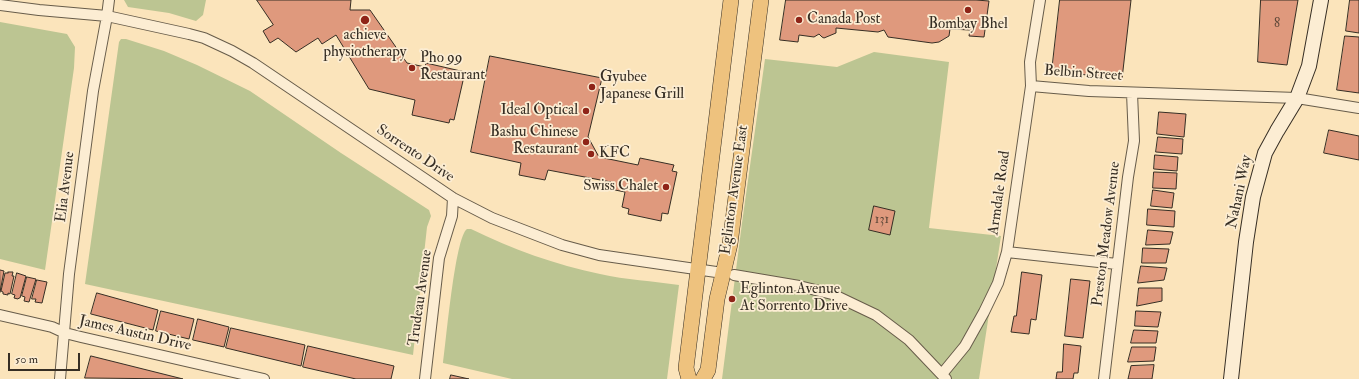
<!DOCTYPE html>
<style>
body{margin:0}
#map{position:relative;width:1359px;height:379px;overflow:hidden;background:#fbe4bb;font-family:"IM FELL Double Pica",serif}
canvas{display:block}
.scale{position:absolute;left:8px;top:353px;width:72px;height:18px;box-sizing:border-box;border:2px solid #362e24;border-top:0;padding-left:5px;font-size:12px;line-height:14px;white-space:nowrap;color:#362e24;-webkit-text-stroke:3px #fcedd3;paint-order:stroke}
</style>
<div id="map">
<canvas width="1359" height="379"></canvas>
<div class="scale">50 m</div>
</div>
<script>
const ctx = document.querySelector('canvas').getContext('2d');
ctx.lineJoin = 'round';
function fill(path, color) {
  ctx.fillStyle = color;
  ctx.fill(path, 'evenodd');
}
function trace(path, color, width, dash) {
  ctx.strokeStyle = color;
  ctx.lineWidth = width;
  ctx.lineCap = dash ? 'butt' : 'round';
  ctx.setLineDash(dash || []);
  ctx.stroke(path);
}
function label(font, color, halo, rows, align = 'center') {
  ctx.font = font + ' "IM FELL Double Pica",serif';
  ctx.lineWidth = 3.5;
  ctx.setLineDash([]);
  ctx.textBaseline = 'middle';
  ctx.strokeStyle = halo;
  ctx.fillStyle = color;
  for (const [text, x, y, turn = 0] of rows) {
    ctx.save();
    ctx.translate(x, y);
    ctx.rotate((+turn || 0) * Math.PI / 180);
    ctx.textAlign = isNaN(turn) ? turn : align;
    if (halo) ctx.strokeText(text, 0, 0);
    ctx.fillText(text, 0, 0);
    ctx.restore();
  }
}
fill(new Path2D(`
 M124 0H206L203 15 196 21 169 13 128 7Z
 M0 22 67 34 75 47 74 68 45 270 0 259Z
 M121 39H126L164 51 197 65 250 91 341 153 429 210 431 216 427 227 413 355 85 284 119 42Z
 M874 52 949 62 929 228 1001 236 979 379H722L742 223 765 59 837 67Z
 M467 229H471C512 249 556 265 600 274 626 280 653 281 679 285L667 379H512L443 363C446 343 455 237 467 229Z`), '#bcc592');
const building = new Path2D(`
 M257 0H351L350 10H370L407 63 425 67 426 63 465 72 454 120 450 119 449 123 412 115 415 100 369 89 336 35 322 44 318 38 296 52 278 38 270 43 263 31 273 25Z
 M786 0H976L989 1 984 37 969 36 970 30 950 29 949 36 939 42 932 43 888 37 884 30 878 32 836 28V33L824 38 822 37 819 34 814 37 799 35 798 42 780 40Z
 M1060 0H1131L1122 79 1052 71Z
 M1261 0H1298L1287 65 1258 62Z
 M1350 0H1359V33L1346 31Z
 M1345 36 1359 37V93L1337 90Z
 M490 56 602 78 588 137 599 157 638 165 640 158 674 165 672 171 677 172 668 214 662 213 661 221 628 214 629 209 622 207 625 192 610 189 611 182 548 170 545 180 519 175 521 163 471 152Z
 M1159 112 1186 114 1184 137 1157 134Z
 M1329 130 1359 136V160L1324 153Z
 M1158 137 1183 139 1182 154 1156 152Z
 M1155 155 1178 157 1177 171 1154 169Z
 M1154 172 1177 173 1176 189 1153 188Z
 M1153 190 1174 193 1172 208 1151 206Z
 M874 206 895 211 890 235 869 230Z
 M1148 209 1175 211 1174 227 1147 225Z
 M1148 230 1173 232 1170 244 1146 245Z
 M1143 248 1169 249 1166 263H1142Z
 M1141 266 1167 268 1164 280 1138 283Z
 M0 270 4 271 0 292Z
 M8 272H13L12 276H14L10 294 8 293V295L3 294V292L1 291 5 273H8Z
 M1022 272 1042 275 1036 320 1031 319 1029 334 1011 332 1014 316H1016Z
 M17 273 26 276 20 298H19L18 299 14 298 15 295 12 294Z
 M27 277 36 279 29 302 24 301 25 297 22 296Z
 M1071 279 1090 281 1083 338 1065 336Z
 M37 280 47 282 42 303 35 302 36 299H32Z
 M1139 288H1162V301L1137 306Z
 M97 293 158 310 153 330 91 314Z
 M161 311 194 319 189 339 156 331Z
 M1136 311 1161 312 1158 327 1135 326Z
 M198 319 229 327 224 347 193 340Z
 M231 328 305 345 301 366 226 348Z
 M1134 330 1158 331 1156 343H1131Z
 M1064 344 1081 346 1078 373H1074L1073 379H1056L1057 372H1062Z
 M308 346 394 366 391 379H356L303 367Z
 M1132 347H1156L1154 361 1128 362Z
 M91 356 183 379 85 378Z
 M1154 365 1152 379H1128L1131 366Z
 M451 375 469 379H450Z`);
fill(building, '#df997d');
trace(building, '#362e24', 1);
const street = new Path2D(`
 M0 5 39 10 107 16 189 34 204 38 232 51 253 63 453 198 492 218 562 245 599 255 723 273
 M1031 86 1089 91 1297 98 1359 108
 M1007 252 1117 264
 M734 275 799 286 832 294 876 315 909 340 946 379
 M0 315 52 327 65 333 81 337 264 379
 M942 374 965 346 984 312 998 283 1007 252 1031 86 1030 62 1040 0
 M60 379 69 274 93 91 107 16 109 0
 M425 379 439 258 452 216 453 198
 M1104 379 1128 177 1134 141 1132 93`);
const secondary = new Path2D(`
 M1231 379 1246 242 1253 197 1265 153 1277 131 1297 98 1309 66 1321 0`);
const primary = new Path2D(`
 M689 379 686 368 731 0
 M703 379 708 370 717 299 730 244 761 0`);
trace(street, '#675c4a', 12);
trace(secondary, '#362e24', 16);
trace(primary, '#362e24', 16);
trace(street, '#fcedd3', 10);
trace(secondary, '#fcedd3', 14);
trace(primary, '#eec27e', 15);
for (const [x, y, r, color] of [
 [968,10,4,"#8f2418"],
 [365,20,5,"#8f2418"],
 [799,20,4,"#8f2418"],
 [412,68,4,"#8f2418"],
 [592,87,4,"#8f2418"],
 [586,111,4,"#8f2418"],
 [586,142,4,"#8f2418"],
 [591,154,4,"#8f2418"],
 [666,187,4,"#8f2418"],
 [732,299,4,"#8f2418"]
]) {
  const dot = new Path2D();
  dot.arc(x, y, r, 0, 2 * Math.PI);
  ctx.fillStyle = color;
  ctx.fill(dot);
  trace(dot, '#fcedd3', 1.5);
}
label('13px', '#60493a', null, [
 ["8",1277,24],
 ["131",882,220]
]);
label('15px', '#362e24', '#fcedd3', [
 ["Canada Post",807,20],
 ["Bombay Bhel",968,25,"center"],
 ["achieve",365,36,"center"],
 ["physiotherapy",365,53,"center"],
 ["Pho 99",420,59],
 ["Restaurant",420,76],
 ["Gyubee",600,78],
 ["Japanese Grill",600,95],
 ["Ideal Optical",578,111,"right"],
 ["Bashu Chinese",578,133,"right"],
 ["Restaurant",578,150,"right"],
 ["KFC",599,154],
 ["Swiss Chalet",658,187,"right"],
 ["Eglinton Avenue",740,290],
 ["At Sorrento Drive",740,307]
], 'left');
label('15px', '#362e24', '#fcedd3', [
 ["Belbin Street",1083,74,4],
 ["Sorrento Drive",415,154,34],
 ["Elia Avenue",66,187,-83],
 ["Eglinton Avenue East",735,190,-82],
 ["Nahani Way",1240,192,-78],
 ["Armdale Road",1000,193,-82],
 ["Preston Meadow Avenue",1107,234,-83],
 ["Trudeau Avenue",421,298,-82],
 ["James Austin Drive",135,334,13]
]);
</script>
